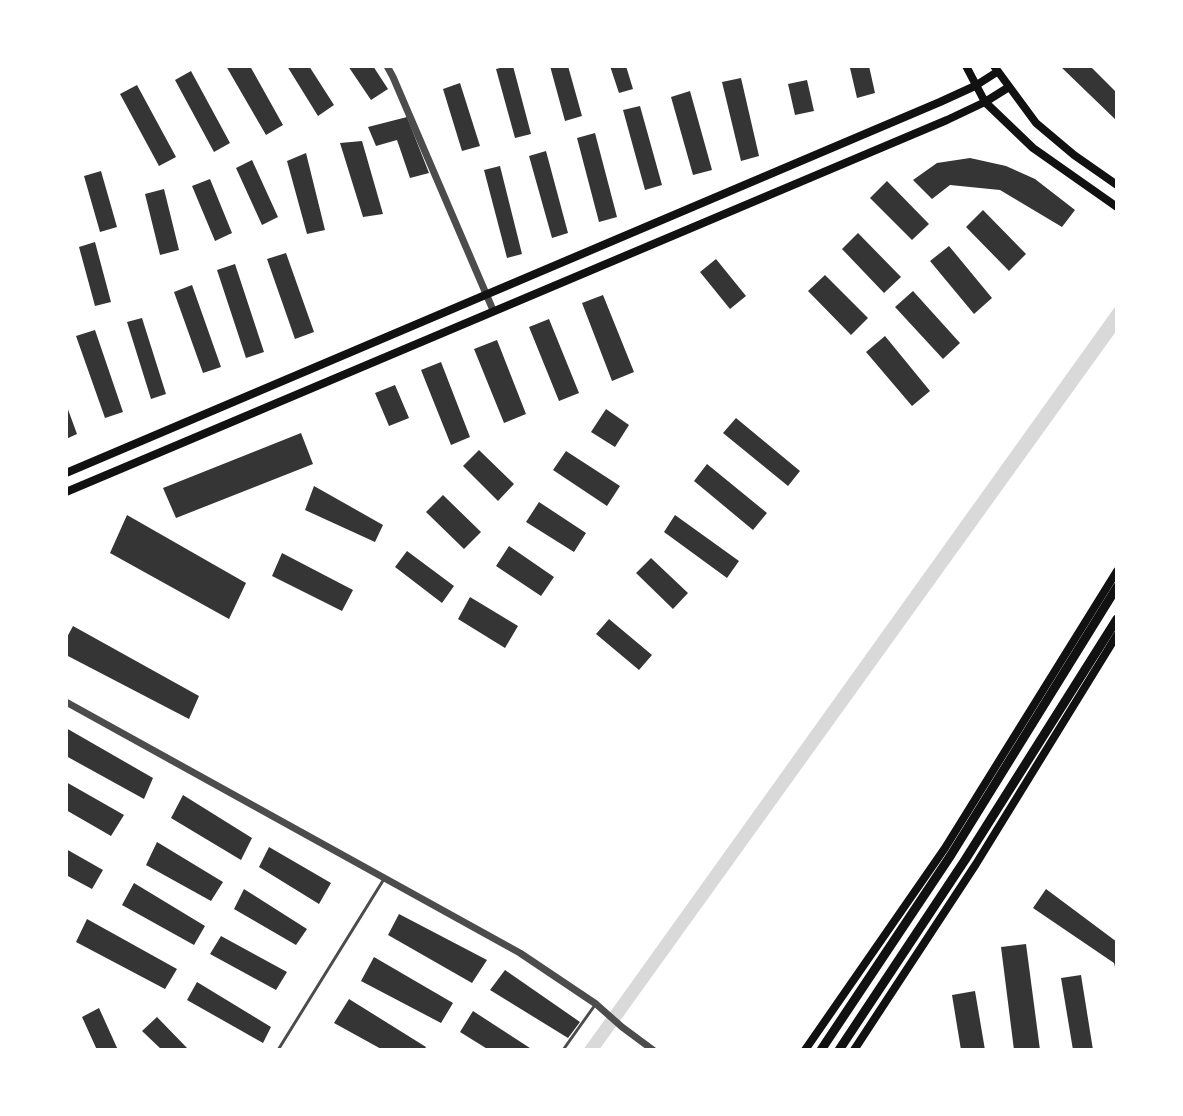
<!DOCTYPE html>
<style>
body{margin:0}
#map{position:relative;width:1183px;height:1116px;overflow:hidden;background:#fff;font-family:"Asap Condensed",sans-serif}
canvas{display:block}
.frame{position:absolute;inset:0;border:68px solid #fff;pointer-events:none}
</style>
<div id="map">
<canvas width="1183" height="1116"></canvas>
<div class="frame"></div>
</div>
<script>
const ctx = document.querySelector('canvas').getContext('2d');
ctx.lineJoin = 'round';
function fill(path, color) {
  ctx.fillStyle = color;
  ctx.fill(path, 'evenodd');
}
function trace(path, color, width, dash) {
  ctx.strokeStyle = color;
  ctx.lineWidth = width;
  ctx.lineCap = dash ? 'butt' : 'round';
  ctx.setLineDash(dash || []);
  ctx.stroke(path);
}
fill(new Path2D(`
 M1117 304V330L599 1050H583Z`), '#d9d9d9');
fill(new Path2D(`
 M226 66H250L283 125 266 135Z
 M287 66H309L334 105 318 116Z
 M348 66H373L388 89 371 100Z
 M508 66H513L531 134 515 138 496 69Z
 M550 66H568L582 116 565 121Z
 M610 66H626L633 89 619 93Z
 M857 66H869L875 93 857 98 850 68Z
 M1060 66H1090L1117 93V121Z
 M191 71 230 143 214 152 175 80Z
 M741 78 759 156 741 161 722 82Z
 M807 80 814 111 795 115 788 84Z
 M460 83 480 146 462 151 443 89Z
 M137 85 176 157 159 166 120 94Z
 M690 91 712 170 693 175 671 97Z
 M640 106 662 185 645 190 623 110Z
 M407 117 429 173 410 178 397 140 376 146 368 127Z
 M595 133 617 217 599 222 577 138Z
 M362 141 383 214 363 217 340 143Z
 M546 151 568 233 552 238 529 156Z
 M306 153 325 230 307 234 287 161Z
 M970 158 1006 166 1035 179 1075 210 1062 227 1000 190 950 185 932 199 913 180 937 163Z
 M252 160 278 217 262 225 236 168Z
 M500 166 522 254 507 258 484 170Z
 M101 171 117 227 100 232 84 176Z
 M210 179 232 233 215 241 192 186Z
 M887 181 929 224 912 240 870 198Z
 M164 189 179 250 160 255 145 194Z
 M983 210 1026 254 1009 271 966 227Z
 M858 233 901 277 884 293 842 249Z
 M95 242 111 302 95 306 79 247Z
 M949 246 992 298 974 314 930 261Z
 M286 253 314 332 295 339 267 259Z
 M716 259 746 296 730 309 700 272Z
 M235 264 264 352 246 358 217 270Z
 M825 275 868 318 851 335 808 291Z
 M192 285 221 367 203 373 174 292Z
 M913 291 960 343 943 359 895 307Z
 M603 295 634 372 612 381 582 303Z
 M142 318 166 394 151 399 127 322Z
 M549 319 579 393 559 401 529 327Z
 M95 330 123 412 105 418 76 336Z
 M885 336 930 391 912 406 866 352Z
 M497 340 526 414 504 423 474 349Z
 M441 362 470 437 451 445 421 370Z
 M395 385 409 418 389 426 375 393Z
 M66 404 77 434 66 439Z
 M606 409 629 425 615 447 591 432Z
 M736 418 800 471 788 486 723 433Z
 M301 433 313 464 176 518 163 488Z
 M479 450 514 484 498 501 463 466Z
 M566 451 620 486 607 506 553 470Z
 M707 464 767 513 753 530 694 481Z
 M314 486 383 525 375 542 305 510Z
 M443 495 481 532 464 549 426 512Z
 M539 502 586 533 574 552 526 522Z
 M127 515 246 583 229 619 110 553Z
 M675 515 739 561 727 578 664 532Z
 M509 546 554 577 541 596 496 566Z
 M407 551 454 586 442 603 395 567Z
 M282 553 353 590 342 611 272 576Z
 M651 558 688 593 673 609 636 573Z
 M470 597 518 626 505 648 458 619Z
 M609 619 652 655 639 670 596 634Z
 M73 626 199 696 189 719 66 655V639Z
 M66 728 153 778 144 799 66 756Z
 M66 782 124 815 111 836 66 810Z
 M183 795 252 838 241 860 171 818Z
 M157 842 223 882 211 901 146 865Z
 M269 847 331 883 319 904 259 867Z
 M66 849 103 870 92 889 66 875Z
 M134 883 205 926 194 945 122 905Z
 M244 889 307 929 296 945 234 909Z
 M1046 889 1117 942V976L1114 963 1033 908Z
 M399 914 487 960 472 983 388 935Z
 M87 919 177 969 165 989 76 942Z
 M221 936 287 972 276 990 210 954Z
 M1026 944 1040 1050H1014L1001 947Z
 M374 957 453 1003 441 1023 361 981Z
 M505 970 580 1022 568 1038 490 990Z
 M1081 975 1093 1050H1073L1061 978Z
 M197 982 271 1027 263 1043 187 1000Z
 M975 991 985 1050H961L952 995Z
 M349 999 426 1047 424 1050H383L334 1023Z
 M99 1008 118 1050H97L82 1017Z
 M473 1011 533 1050H489L460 1032Z
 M157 1017 189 1050H162L142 1031Z`), '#353535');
trace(new Path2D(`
 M278 1050 384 879
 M563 1050 595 1005`), '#4c4c4c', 3);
trace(new Path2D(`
 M387 66 393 77 493 310
 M66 702 520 953 596 1004 622 1027 653 1050`), '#4c4c4c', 7);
trace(new Path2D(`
 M805 1050 945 848 1117 571
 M854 1050 976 864 1117 635`), '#111', 8);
trace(new Path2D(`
 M966 66 985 102 1033 148 1117 207
 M994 66 1036 123 1074 155 1117 185
 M66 473 940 102 975 86 997 72
 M66 492 947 120 985 102 1009 87`), '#111', 8);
trace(new Path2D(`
 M821 1050 951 855 1117 587
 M839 1050 965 860 1117 619`), '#111', 9);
</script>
